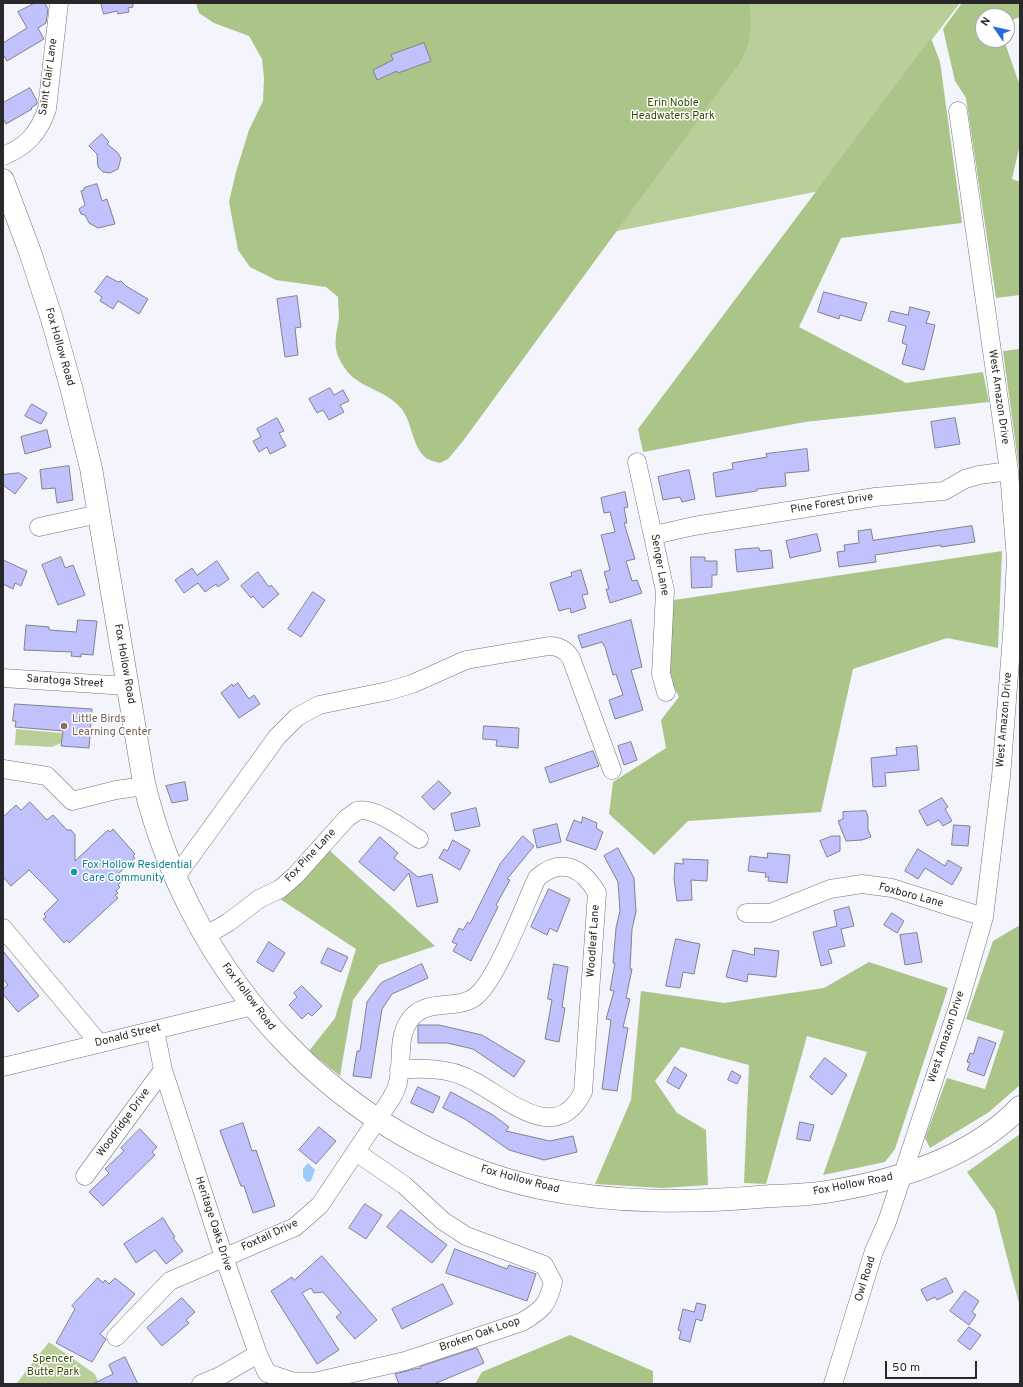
<!DOCTYPE html>
<style>
body{margin:0}
#map{position:relative;width:1023px;height:1387px;overflow:hidden;background:#f3f4fc;font-family:Overpass,sans-serif}
canvas{display:block}
.frame{position:absolute;inset:0;border:4px solid #28282b;pointer-events:none}
.north{position:absolute;left:975px;top:8px;width:40px;height:40px;box-sizing:border-box;background:#fff;border:1px solid #a9a9aa;border-radius:50%;rotate:304deg;font-size:11px;font-weight:700;line-height:16px;text-align:center;color:#28282b}
.north::after{content:'';display:block;margin:auto;width:14px;height:18px;background:#276bd7;clip-path:polygon(50% 0,100% 100%,50% 72%,0 100%)}
.scale{position:absolute;left:885px;top:1361px;width:92px;height:18px;box-sizing:border-box;border:2px solid #28282b;border-top:0;padding-left:5px;font-size:12px;line-height:14px;white-space:nowrap;color:#28282b;-webkit-text-stroke:3px #fff;paint-order:stroke}
</style>
<div id="map">
<canvas width="1023" height="1387"></canvas>
<div class="frame"></div>
<div class="north">N</div>
<div class="scale">50 m</div>
</div>
<script>
const ctx = document.querySelector('canvas').getContext('2d');
ctx.lineJoin = 'round';
function fill(path, color) {
  ctx.fillStyle = color;
  ctx.fill(path, 'evenodd');
}
function trace(path, color, width, dash) {
  ctx.strokeStyle = color;
  ctx.lineWidth = width;
  ctx.lineCap = dash ? 'butt' : 'round';
  ctx.setLineDash(dash || []);
  ctx.stroke(path);
}
function label(font, color, halo, rows, align = 'center') {
  ctx.font = font + ' Overpass,sans-serif';
  ctx.lineWidth = 3;
  ctx.setLineDash([]);
  ctx.textBaseline = 'middle';
  ctx.strokeStyle = halo;
  ctx.fillStyle = color;
  for (const [text, x, y, turn = 0] of rows) {
    ctx.save();
    ctx.translate(x, y);
    ctx.rotate((+turn || 0) * Math.PI / 180);
    ctx.textAlign = isNaN(turn) ? turn : align;
    if (halo) ctx.strokeText(text, 0, 0);
    ctx.fillText(text, 0, 0);
    ctx.restore();
  }
}
fill(new Path2D(`
 M535 3H960L924 50 941 167 592 236Z
 M16 729 62 733 65 737V743H61L52 747 15 745Z
 M49 1342 95 1374 99 1384H16Z`), '#b8cf9a');
fill(new Path2D(`
 M196 3H749C753 28 751 42 739 64L463 441 448 459 440 463C436 462 429 460 426 458 411 446 413 421 400 407 380 385 352 390 338 356 333 343 337 331 339 318 339 311 338 303 338 297L326 287 276 280 250 267 238 250 229 202 236 172 249 130 263 101 264 78 262 59 249 36 214 23 199 13Z
 M962 3H1020V17L1007 22V16H983V40H1004L1020 86V144L1012 179 1020 182V295L996 298 966 98 955 81 943 29Z
 M931 38 940 62 962 223 841 238 799 327 906 383 983 372 989 402 805 422 643 452 638 429Z
 M1020 349V476L1003 351Z
 M1002 551 998 648 947 638 853 669 821 812 688 821 654 855 609 814 613 782 666 748 661 720 679 697 668 675 669 640 674 600Z
 M329 850 435 946 379 965 353 1000 340 1076 309 1051 335 1018 356 949 280 899Z
 M1020 925V1085L989 1112 930 1148 925 1138 947 1078 985 1089 1004 1031 966 1019 993 941Z
 M869 962 948 988 895 1149 885 1162 823 1175 867 1052 807 1036 766 1184 744 1183 749 1065 681 1047 655 1081 677 1113 706 1130 708 1185 662 1188 595 1184 631 1100 641 991 724 1003 824 988Z
 M1020 1134V1307L995 1211 967 1172Z
 M570 1335 653 1371V1384H475L482 1372Z`), '#abc488');
fill(new Path2D(`
 M308 1163 315 1170 311 1181 307 1182 303 1177V1169Z`), '#9cc8fa');
const building = new Path2D(`
 M35 3H45L48 9 46 23 38 28 44 39 7 61 3 54V43L27 28 18 12Z
 M101 3H133V7L128 8 129 12 118 14 117 11 104 14Z
 M424 43 431 61 398 73 397 71 377 80 373 70 393 60 391 55Z
 M30 88 37 101V104L31 108 32 109 6 124 3 118V103Z
 M102 134 109 142 107 144 117 152 121 158 118 169 110 173 103 172 98 167 97 154 89 146Z
 M97 184 102 201 107 199 115 224 98 228 89 223 85 215 81 214 79 209 85 205 81 191 84 190V188Z
 M107 276 118 282 121 281 126 286 148 299 139 314 118 301 113 309 100 301 102 297 95 292Z
 M824 292 867 303 861 321 840 315 839 319 818 312Z
 M297 296 301 327 295 328 298 355 285 357 277 299Z
 M910 307 930 312 926 323 935 325 924 370 902 364 907 345 902 343 906 326 888 321 891 311 908 315Z
 M330 388 334 395 343 390 349 401 340 405 344 412 329 420 323 410 317 413 309 399Z
 M32 404 47 413 41 424 25 416Z
 M277 418 284 431 279 433 286 446 270 454 267 447 259 452 253 441 261 437 257 429Z
 M955 418 960 444 935 448 931 422Z
 M47 430 51 447 25 454 21 437Z
 M807 449 809 471 785 473 786 486 757 489V491L716 497 713 473 733 469 732 463 767 457 766 454Z
 M69 466 73 500 57 503 55 488 42 489 40 470Z
 M689 470 695 499 682 502 680 497 663 500 658 477Z
 M19 473 27 478 15 494 3 485V475Z
 M625 492 628 507 624 508 627 523H624L635 559 626 561 632 581 637 580 642 593 610 603 606 589H609L604 572 610 570 601 535 615 532 610 512 604 513 601 498Z
 M972 526 975 542 941 547V545L875 555 876 562 839 567 837 552 845 551 844 545 859 543 858 531 871 529 873 540Z
 M817 534 821 551 790 558 786 541Z
 M759 548 760 551 771 550 773 568 737 572 735 550Z
 M61 557 65 568 73 565 85 595 58 605 42 565Z
 M691 557H705V561H717V575H712V587L692 588Z
 M3 560 27 571 21 586 15 583 13 589 3 584Z
 M217 561 229 579 218 587 216 584 205 592 198 583 184 593 175 580 192 568 197 575Z
 M581 570 588 594 582 595 586 608 571 613 570 608 559 611 550 583 572 576 571 573Z
 M258 572 269 587 271 585 279 594 263 608 253 596 251 598 241 586Z
 M313 592 325 600 301 637 288 629Z
 M78 620 97 621 93 655 81 654V657L71 656 72 652 24 650 26 625 49 627V630L76 632Z
 M631 620 642 667 631 670 643 710 615 719 609 700 623 695 616 674 613 675 605 647 602 642 582 648 578 636Z
 M238 683 249 699 254 695 260 704 239 718 221 693 232 684 233 686Z
 M15 704 92 709 89 748 61 746 63 731 15 727 16 721H13Z
 M484 726 519 728 518 748 496 746 497 740 483 739Z
 M631 742 637 760 624 765 618 746Z
 M917 746 919 770 885 773 886 786 873 787 871 758 897 755 896 748Z
 M593 751 599 766 550 783 545 768Z
 M439 781 451 793 434 810 422 797Z
 M185 782 188 800 172 803 166 786Z
 M942 798 948 807 945 809 952 821 943 826 939 820 927 826 919 811Z
 M30 802 47 820 53 815 67 830H71L75 835V861L108 830 110 832 113 829 135 854 133 856 135 858 116 876 121 882 118 885 120 887 116 891 118 893 115 895 118 898 69 943 67 940 64 943 43 919 46 917 44 914 58 900 41 882 29 870 11 886 3 877V817L16 805 21 810Z
 M476 808 480 826 455 831 451 814Z
 M866 811 868 817V829L871 837 862 840 846 841 838 821 843 819V812Z
 M583 817 597 823 596 828 603 832 596 850 566 840 574 820 581 823Z
 M557 824 561 842 537 848 533 830Z
 M954 825 970 826 968 846 952 845Z
 M523 836 534 846 507 879 510 880 496 905 498 907 471 961 453 951 457 944 452 942 459 928 463 930 468 922 470 924 500 864Z
 M832 836H840V851L827 857 820 841Z
 M380 837 398 853 394 858 418 877 432 874 438 902 417 907 409 873 394 891 359 862Z
 M453 840 470 850 460 870 439 858 444 849 447 851Z
 M618 848 634 878 636 912 632 929 630 969H632L626 998 630 999 623 1027 628 1028 617 1091 602 1089 611 1020 606 1019 614 991 610 990 615 963H613L616 928 620 911 618 882 604 856Z
 M918 849 945 866 948 860 962 868 952 885 925 868 918 879 905 871Z
 M768 853 790 855 787 883 768 881 769 877H765L766 873 748 871 750 856 767 858Z
 M683 859 708 860 707 881 691 880 692 900 677 901 674 879 675 863 683 864Z
 M549 889 570 899 557 932 550 928 547 935 531 927Z
 M849 907 854 926 841 929 845 946 828 950 832 963 821 966 813 932 837 926 834 911Z
 M892 913 904 921 897 933 884 925Z
 M917 933 922 962 905 965 900 935Z
 M676 939 700 944 694 974 683 972 680 988 666 986Z
 M269 942 285 953 273 972 257 962Z
 M328 948 348 957 341 972 321 963Z
 M755 948 779 951 776 977 748 974 747 982 726 977 733 950 754 955Z
 M3 951 39 996 18 1012 3 994V989L8 985 3 979Z
 M422 964 428 978 392 994 382 1009 371 1078 353 1076 357 1051H360L367 1002 381 983Z
 M554 964 568 967 562 1007 565 1008 559 1042 545 1039 552 1000 548 999Z
 M302 986 322 1006 312 1016 308 1013 302 1019 289 1005 297 997 294 993Z
 M419 1025H439L482 1035 525 1061 514 1077 473 1049 447 1043H418V1027Z
 M979 1037 996 1043 984 1076 967 1070 970 1063 967 1062 970 1053 973 1054Z
 M825 1058 847 1075 832 1095 810 1077Z
 M675 1067 687 1075 679 1089 667 1082Z
 M732 1071 741 1076 737 1084 728 1080Z
 M418 1087 440 1097 433 1113 411 1103Z
 M451 1092 493 1115 509 1127 506 1131 550 1141 573 1136 577 1152 544 1160 509 1150 465 1119 443 1108Z
 M800 1122 814 1125 810 1141 797 1139Z
 M243 1123 252 1151 256 1150 275 1206 253 1213 244 1186H241L220 1131Z
 M319 1127 336 1141 316 1164 299 1150Z
 M140 1129 157 1147 152 1152 155 1155 103 1206 89 1192 109 1173 105 1169 124 1151 121 1148Z
 M365 1204 382 1215 366 1239 349 1228Z
 M401 1210 447 1245 432 1263 387 1227Z
 M163 1218 175 1237 173 1238 183 1251 166 1264 155 1250 136 1263 124 1244Z
 M455 1249 507 1269 509 1265 536 1274 527 1301 446 1273Z
 M322 1256 377 1320 355 1339 336 1317 341 1313 323 1292 314 1293 311 1288 302 1293 339 1350 317 1364 271 1291 292 1277 294 1280Z
 M98 1278 103 1283 105 1280 109 1284 115 1278 135 1294 100 1334 106 1339 92 1362 56 1343 75 1309 72 1306Z
 M946 1278 953 1292 937 1300 935 1297 927 1301 921 1290Z
 M443 1284 453 1304 402 1329 392 1309Z
 M965 1291 979 1301 972 1312 976 1315 969 1325 950 1311Z
 M182 1298 195 1312 186 1320 189 1323 162 1346 147 1328Z
 M697 1303 706 1305 702 1321 696 1319 690 1342 679 1339 681 1331 678 1330 683 1309 694 1312Z
 M969 1327 981 1335 970 1350 958 1341Z
 M477 1348 484 1363 434 1384H399L395 1374 418 1368 420 1369V1367Z
 M125 1357 138 1384H93L113 1374 109 1365Z`);
fill(building, '#c1c1fe');
trace(building, '#828289', 1);
const minor = new Path2D(`
 M3 156C26 147 39 133 47 109L59 3
 M637 462 665 591 661 674 666 692
 M39 527 99 514
 M654 535 694 526 875 497 944 491 965 479 979 475 1009 471
 M3 678 127 686
 M3 769 47 776 72 801 116 790 144 786
 M175 878 277 737 297 717 319 705 388 691 412 684 466 660 549 646C559 646 566 650 571 658L612 770
 M746 913H770L830 889 862 884 892 888 984 917
 M3 928 99 1043
 M205 936 229 922 259 899 280 889 295 876 347 818C350 816 354 813 357 811 374 806 405 830 419 839
 M155 1030 163 1070 224 1257 258 1354 220 1376 201 1384
 M3 1067 253 1006
 M85 1176 163 1070
 M116 1337 170 1281 295 1227 320 1205 391 1099C393 1095 396 1090 397 1086 404 1064 396 1040 409 1021 424 997 456 1011 475 997 497 980 524 906 537 878 561 857 582 867 597 893L583 1092C553 1151 500 1090 463 1076 444 1068 419 1068 399 1070
 M258 1354 267 1373 295 1382H314L405 1361 522 1322C542 1310 548 1305 553 1282L544 1265 466 1236 443 1221 404 1185 356 1152
 M833 1384 874 1251 887 1222 958 1007 984 917 1001 777 1012 635 1016 560 1009 471 958 111`);
const major = new Path2D(`
 M3 180 30 252 52 319 71 387 91 468 144 783C190 976 341 1145 540 1188 617 1204 693 1203 771 1196 791 1195 812 1195 832 1191 899 1180 972 1157 1020 1107`);
trace(minor, '#73747b', 19);
trace(major, '#73747b', 23);
trace(minor, '#fff', 18);
trace(major, '#fff', 22);
for (const [x, y, r, color] of [
 [64,726,4,"#8d6e63"],
 [74,872,4,"#0f9aa8"]
]) {
  const dot = new Path2D();
  dot.arc(x, y, r, 0, 2 * Math.PI);
  ctx.fillStyle = color;
  ctx.fill(dot);
  trace(dot, '#fff', 1.5);
}
label('11px', '#28282b', '#fff', [
 ["Saint Clair Lane",49,77,-82],
 ["Fox Hollow Road",59,347,74],
 ["West Amazon Drive",998,397,82],
 ["Pine Forest Drive",832,504,-9],
 ["Senger Lane",659,565,80],
 ["Fox Hollow Road",124,664,80],
 ["Saratoga Street",65,682,4],
 ["West Amazon Drive",1005,720,-85],
 ["Fox Pine Lane",311,856,-47],
 ["Foxboro Lane",911,896,15],
 ["Woodleaf Lane",594,941,-86],
 ["Fox Hollow Road",248,997,53],
 ["Donald Street",128,1036,-14],
 ["West Amazon Drive",947,1037,-72],
 ["Woodridge Drive",124,1123,-54],
 ["Fox Hollow Road",520,1180,15],
 ["Fox Hollow Road",853,1185,-11],
 ["Heritage Oaks Drive",213,1224,72],
 ["Foxtail Drive",270,1236,-25],
 ["Owl Road",866,1279,-73],
 ["Broken Oak Loop",480,1335,-19]
]);
label('11px', '#354a06', '#fff', [
 ["Erin Noble",673,104],
 ["Headwaters Park",673,117],
 ["Spencer",53,1360],
 ["Butte Park",53,1373]
]);
label('11px', '#785e54', '#fff', [
 ["Little Birds",72,720],
 ["Learning Center",72,733]
], 'left');
label('11px', '#0d838f', '#fff', [
 ["Fox Hollow Residential",82,866],
 ["Care Community",82,879]
], 'left');
</script>
